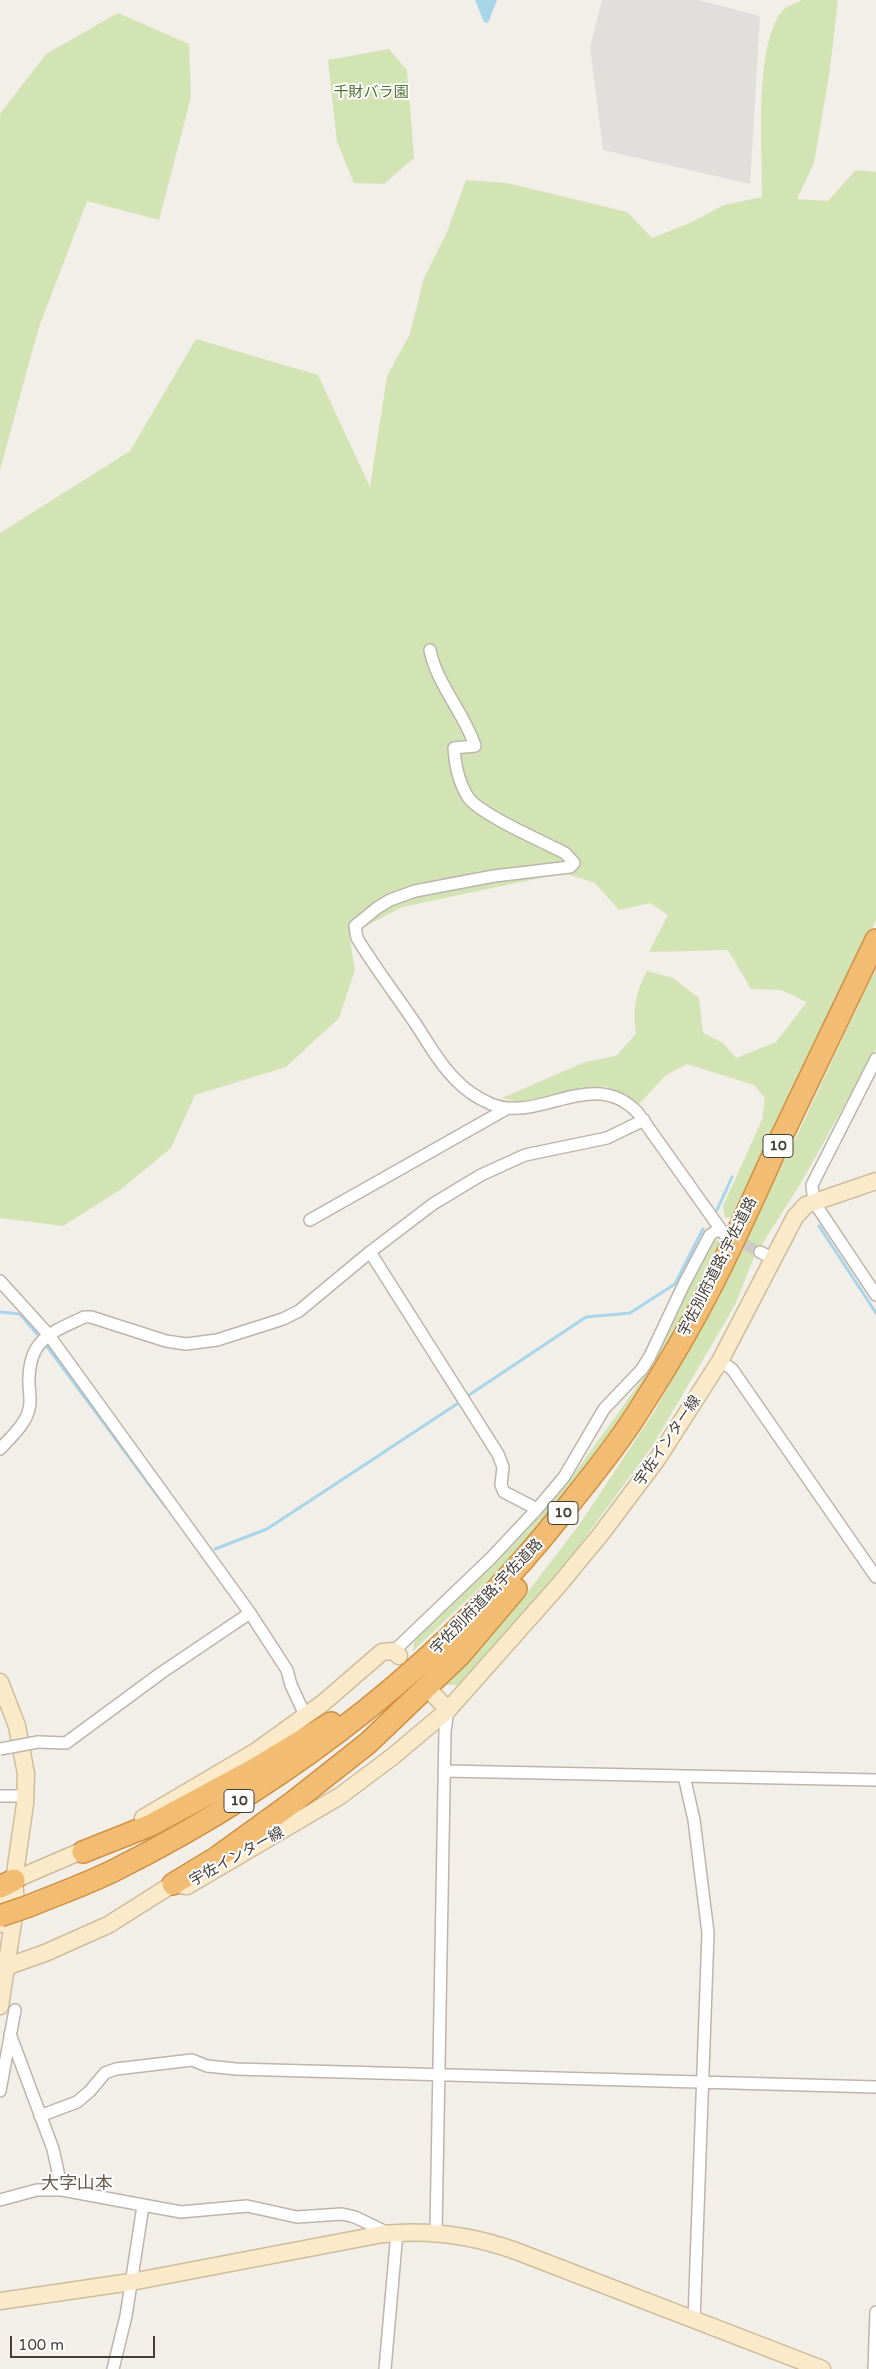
<!DOCTYPE html>
<meta charset="utf-8">
<style>
body{margin:0}
#map{position:relative;width:876px;height:2369px;overflow:hidden;background:#f2eee8;font-family:"Varela Round",sans-serif}
canvas{display:block}
.scale{position:absolute;left:10px;top:2336px;width:145px;height:22px;box-sizing:border-box;border:2px solid #453e37;border-top:0;padding-left:6px;font-size:15px;line-height:18px;white-space:nowrap;color:#453e37;-webkit-text-stroke:4px #fff;paint-order:stroke}
</style>
<div id="map">
<canvas width="876" height="2369"></canvas>
<div class="scale">100 m</div>
</div>
<script>
const ctx = document.querySelector('canvas').getContext('2d');
ctx.lineJoin = 'round';
function fill(path, color) {
  ctx.fillStyle = color;
  ctx.fill(path, 'evenodd');
}
function trace(path, color, width, dash) {
  ctx.strokeStyle = color;
  ctx.lineWidth = width;
  ctx.lineCap = dash ? 'butt' : 'round';
  ctx.setLineDash(dash || []);
  ctx.stroke(path);
}
function label(font, color, halo, rows, align = 'center') {
  ctx.font = font + ' "Varela Round","Noto Sans JP",sans-serif';
  ctx.lineWidth = 4;
  ctx.setLineDash([]);
  ctx.textBaseline = 'middle';
  ctx.strokeStyle = halo;
  ctx.fillStyle = color;
  for (const [text, x, y, turn = 0] of rows) {
    ctx.save();
    ctx.translate(x, y);
    ctx.rotate((+turn || 0) * Math.PI / 180);
    ctx.textAlign = isNaN(turn) ? turn : align;
    if (halo) ctx.strokeText(text, 0, 0);
    ctx.fillText(text, 0, 0);
    ctx.restore();
  }
}
fill(new Path2D(`
 M802 0H838L830 69 814 163 797 199 828 201 856 170 876 172V920L791 1103 734 1216 725 1218 723 1206 762 1120 765 1098 754 1085 687 1064 666 1075 639 1104 605 1086 518 1102 502 1098 585 1062 616 1056 636 1034C633 1008 635 994 647 971L673 978 699 998 703 1033 723 1043 736 1058 776 1042 807 1002 781 990 751 989 728 950 649 952 668 915 650 903 619 910 595 883 564 873 402 907 349 935 355 970 339 1018 286 1067 195 1095 171 1148 120 1190 63 1226 0 1218V533L130 451 196 339 318 375 370 487 387 376 410 334 424 278 447 232 466 180 507 183 627 212 652 238 690 223 724 205 762 197C763 149 753 49 782 11 786 6 797 3 802 0Z
 M118 13 189 44 191 97 159 220 87 201 38 330 0 470V114L46 54Z
 M389 49 407 70 414 158 384 184 354 183 337 142 328 60Z
 M876 967V1049L802 1181 754 1257 735 1305 653 1445 559 1573 459 1685H444L517 1606 579 1525 656 1409 796 1138Z
 M714 1240 723 1241 690 1307 608 1444 530 1540 413 1651 415 1637 491 1564 572 1477 651 1367 696 1269Z`), '#d2e3b4');
fill(new Path2D(`
 M602 0H698L760 16 750 184 603 150 590 47Z`), '#e1dfdc');
fill(new Path2D(`
 M475 0H497L488 23 484 22Z`), '#a9d5ea');
trace(new Path2D(`
 M717 1210 732 1177
 M819 1226 876 1313
 M0 1312 20 1314 37 1334
 M46 1345 166 1507
 M469 1395 586 1317 630 1313 675 1284 703 1229
 M215 1549 267 1529 460 1402`), '#a9d5ea', 3);
trace(new Path2D(`
 M730 1237 760 1252`), '#cfcbc5', 11, [11, 5.5]);
const street = new Path2D(`
 M430 650C437 685 464 712 475 746L454 748C455 763 459 783 468 797 479 814 544 842 565 853L574 863 570 867 494 876 415 891 390 900 377 908 355 926 357 938C375 968 397 996 417 1026 428 1043 439 1063 454 1078 464 1089 477 1098 491 1104 540 1124 593 1065 638 1113L724 1234
 M876 1059 812 1185 814 1202 876 1295
 M310 1220 508 1108
 M370 1252 498 1454 503 1467 501 1485 504 1492 537 1509
 M760 1252 774 1259
 M0 1281 48 1334 250 1613 287 1670 291 1685 305 1715
 M720 1361 732 1369 876 1577
 M0 1449C10 1438 26 1424 29 1409 32 1399 28 1388 29 1378 30 1338 53 1332 84 1317H91L166 1341 186 1344 217 1340 283 1319 299 1311 370 1252 433 1204 481 1175 525 1155 607 1138 644 1120
 M394 1651 491 1558 537 1509 564 1477 604 1409 642 1369 650 1356 684 1284 710 1235 719 1229
 M38 1742 66 1743 161 1673 250 1613
 M446 1771 876 1780
 M684 1776 694 1820 708 1933 694 2320
 M0 1796H26
 M10 2034 53 2149 62 2190
 M0 2091 15 2010
 M40 2116 77 2102 90 2091 105 2073 116 2069 192 2060 207 2066 236 2069 876 2087
 M0 2200 37 2190H62L181 2212 247 2206 297 2217 342 2214 355 2217 388 2233
 M436 2232 445 1731 448 1710
 M113 2369 126 2316 143 2206
 M385 2369 397 2232
 M874 2369 876 2312`);
const secondary = new Path2D(`
 M0 1682 17 1726 26 1774 25 1804 14 1880 16 1903 0 2006
 M434 1695 448 1710
 M143 1818 255 1752 323 1703 382 1652 394 1651 399 1656
 M0 1924 3 1904 14 1880 93 1846
 M0 1969 45 1953 108 1925 173 1884 187 1886 340 1796 392 1757 448 1710 558 1586 601 1534 658 1458 720 1361 795 1217 806 1205 876 1181
 M0 2301 131 2282 383 2234C430 2229 472 2235 516 2251L822 2369`);
const highway = new Path2D(`
 M83 1852 151 1825 253 1770 331 1723
 M173 1884 216 1858 292 1803 368 1743 460 1655 516 1589
 M0 1887 14 1880
 M29 1906C58 1894 87 1884 115 1870 292 1781 446 1662 568 1506 594 1473 621 1440 643 1404 668 1365 692 1324 713 1283 736 1237 757 1191 778 1144 811 1076 843 1008 876 940`);
trace(street, '#bdb5ab', 14);
trace(secondary, '#cebd9a', 19);
trace(highway, '#d09143', 24);
trace(street, '#fff', 11);
trace(secondary, '#faeaca', 16);
trace(highway, '#f2bd73', 21);
const streetBridge = new Path2D(`
 M0 1749 38 1742`);
const highwayBridge = new Path2D(`
 M0 1916 29 1906`);
trace(streetBridge, '#bdb5ab', 14, []);
trace(highwayBridge, '#d09143', 24, []);
trace(streetBridge, '#fff', 11);
trace(highwayBridge, '#f2bd73', 21);
for (const [x, y, w] of [
 [778,1146,30],
 [563,1513,30],
 [239,1801,30]
]) {
  const box = new Path2D();
  box.roundRect(x - w / 2, y - 11.5, w, 23, 4);
  ctx.fillStyle = '#fff';
  ctx.fill(box);
  trace(box, '#453e37', 1);
}
label('bold 14px', '#453e37', null, [
 ["10",778,1146],
 ["10",563,1513],
 ["10",239,1801]
]);
label('15px', '#4e722f', '#fff', [
 ["千財バラ園",371,93]
]);
label('15px', '#453e37', '#fff', [
 ["宇佐別府道路;宇佐道路",718,1267,-63],
 ["宇佐インター線",668,1441,-56],
 ["宇佐別府道路;宇佐道路",487,1597,-46],
 ["宇佐インター線",237,1857,-29]
]);
label('18px', '#675b4f', '#fff', [
 ["大字山本",77,2184]
]);
</script>
